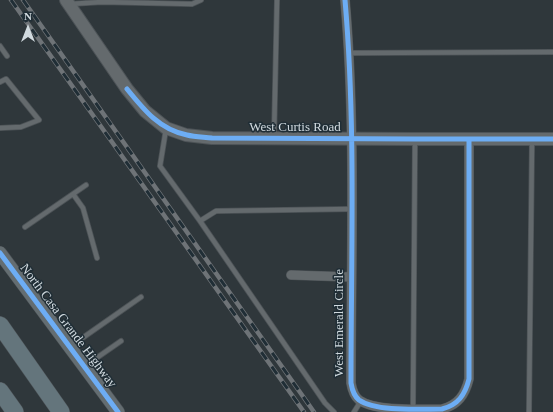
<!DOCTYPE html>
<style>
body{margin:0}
#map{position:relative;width:553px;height:412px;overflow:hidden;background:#2f373b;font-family:Georgia,serif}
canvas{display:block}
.north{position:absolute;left:8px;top:8px;width:40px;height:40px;-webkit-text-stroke:3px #202e36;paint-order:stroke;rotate:0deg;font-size:11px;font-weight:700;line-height:16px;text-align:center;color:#d1dadf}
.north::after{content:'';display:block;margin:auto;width:14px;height:18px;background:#d1dadf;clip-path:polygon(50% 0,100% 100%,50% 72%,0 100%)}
</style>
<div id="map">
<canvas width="553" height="412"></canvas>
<div class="north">N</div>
</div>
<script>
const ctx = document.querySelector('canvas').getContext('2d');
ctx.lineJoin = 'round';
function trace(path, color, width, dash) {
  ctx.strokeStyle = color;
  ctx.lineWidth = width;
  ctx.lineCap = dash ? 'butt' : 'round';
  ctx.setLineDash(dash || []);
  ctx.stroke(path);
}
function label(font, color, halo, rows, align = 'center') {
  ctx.font = font + ' Georgia,serif';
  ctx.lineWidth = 3;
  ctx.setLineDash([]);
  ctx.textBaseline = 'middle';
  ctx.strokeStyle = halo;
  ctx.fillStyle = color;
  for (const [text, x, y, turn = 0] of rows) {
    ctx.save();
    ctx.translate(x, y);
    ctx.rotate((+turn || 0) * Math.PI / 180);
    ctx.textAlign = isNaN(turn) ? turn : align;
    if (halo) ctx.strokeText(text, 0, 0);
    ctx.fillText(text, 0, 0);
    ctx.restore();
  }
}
const service = new Path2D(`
 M70 4 102 2 192 4 201 0
 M0 46 7 56
 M349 53 553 52
 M0 82 6 79 39 120 21 127 0 128
 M166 129 160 166 200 221 325 403 334 412
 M274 138 277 0
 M73 194 83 208 97 258
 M200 221 216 211 352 209
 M25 227 86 185
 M71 346 141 297
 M85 366 121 341
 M413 409 415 139
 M354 412 361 401
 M529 412 532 140`);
const minor = new Path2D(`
 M345 0C356 127 351 255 351 383 352 389 354 396 359 400 376 412 420 409 442 409 458 405 465 395 469 379V139
 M291 275 351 277`);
const tertiary = new Path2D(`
 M66 0 127 89 145 111 166 128 186 135 212 138 415 139H553`);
const secondary = new Path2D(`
 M0 253 118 412`);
const motorway = new Path2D(`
 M0 325 61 412
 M0 391 15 412`);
trace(service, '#4d5357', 6);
trace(minor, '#4d5357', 10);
trace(tertiary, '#4d5357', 14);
trace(secondary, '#4d5357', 14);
trace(motorway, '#4d5357', 18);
trace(service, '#646a6d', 4.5);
trace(minor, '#646a6d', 9);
trace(tertiary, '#646a6d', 12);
trace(secondary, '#646d71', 13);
trace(motorway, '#64757c', 17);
const rail = new Path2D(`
 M11 0 304 412
 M23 0 314 412`);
trace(rail, '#6e7377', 4.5);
trace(rail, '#202e36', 3, [9]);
trace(new Path2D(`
 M345 0C356 127 351 255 351 383 352 389 354 396 359 400 376 412 420 409 442 409 458 405 465 395 469 379V139
 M127 89C144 110 160 130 187 135 195 137 204 137 212 138L415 139H553
 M0 253 118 412`), '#6dadf4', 5);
label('13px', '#d1dadf', '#202e36', [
 ["West Curtis Road",295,128],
 ["West Emerald Circle",340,323,-90],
 ["North Casa Grande Highway",68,326,53]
]);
</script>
